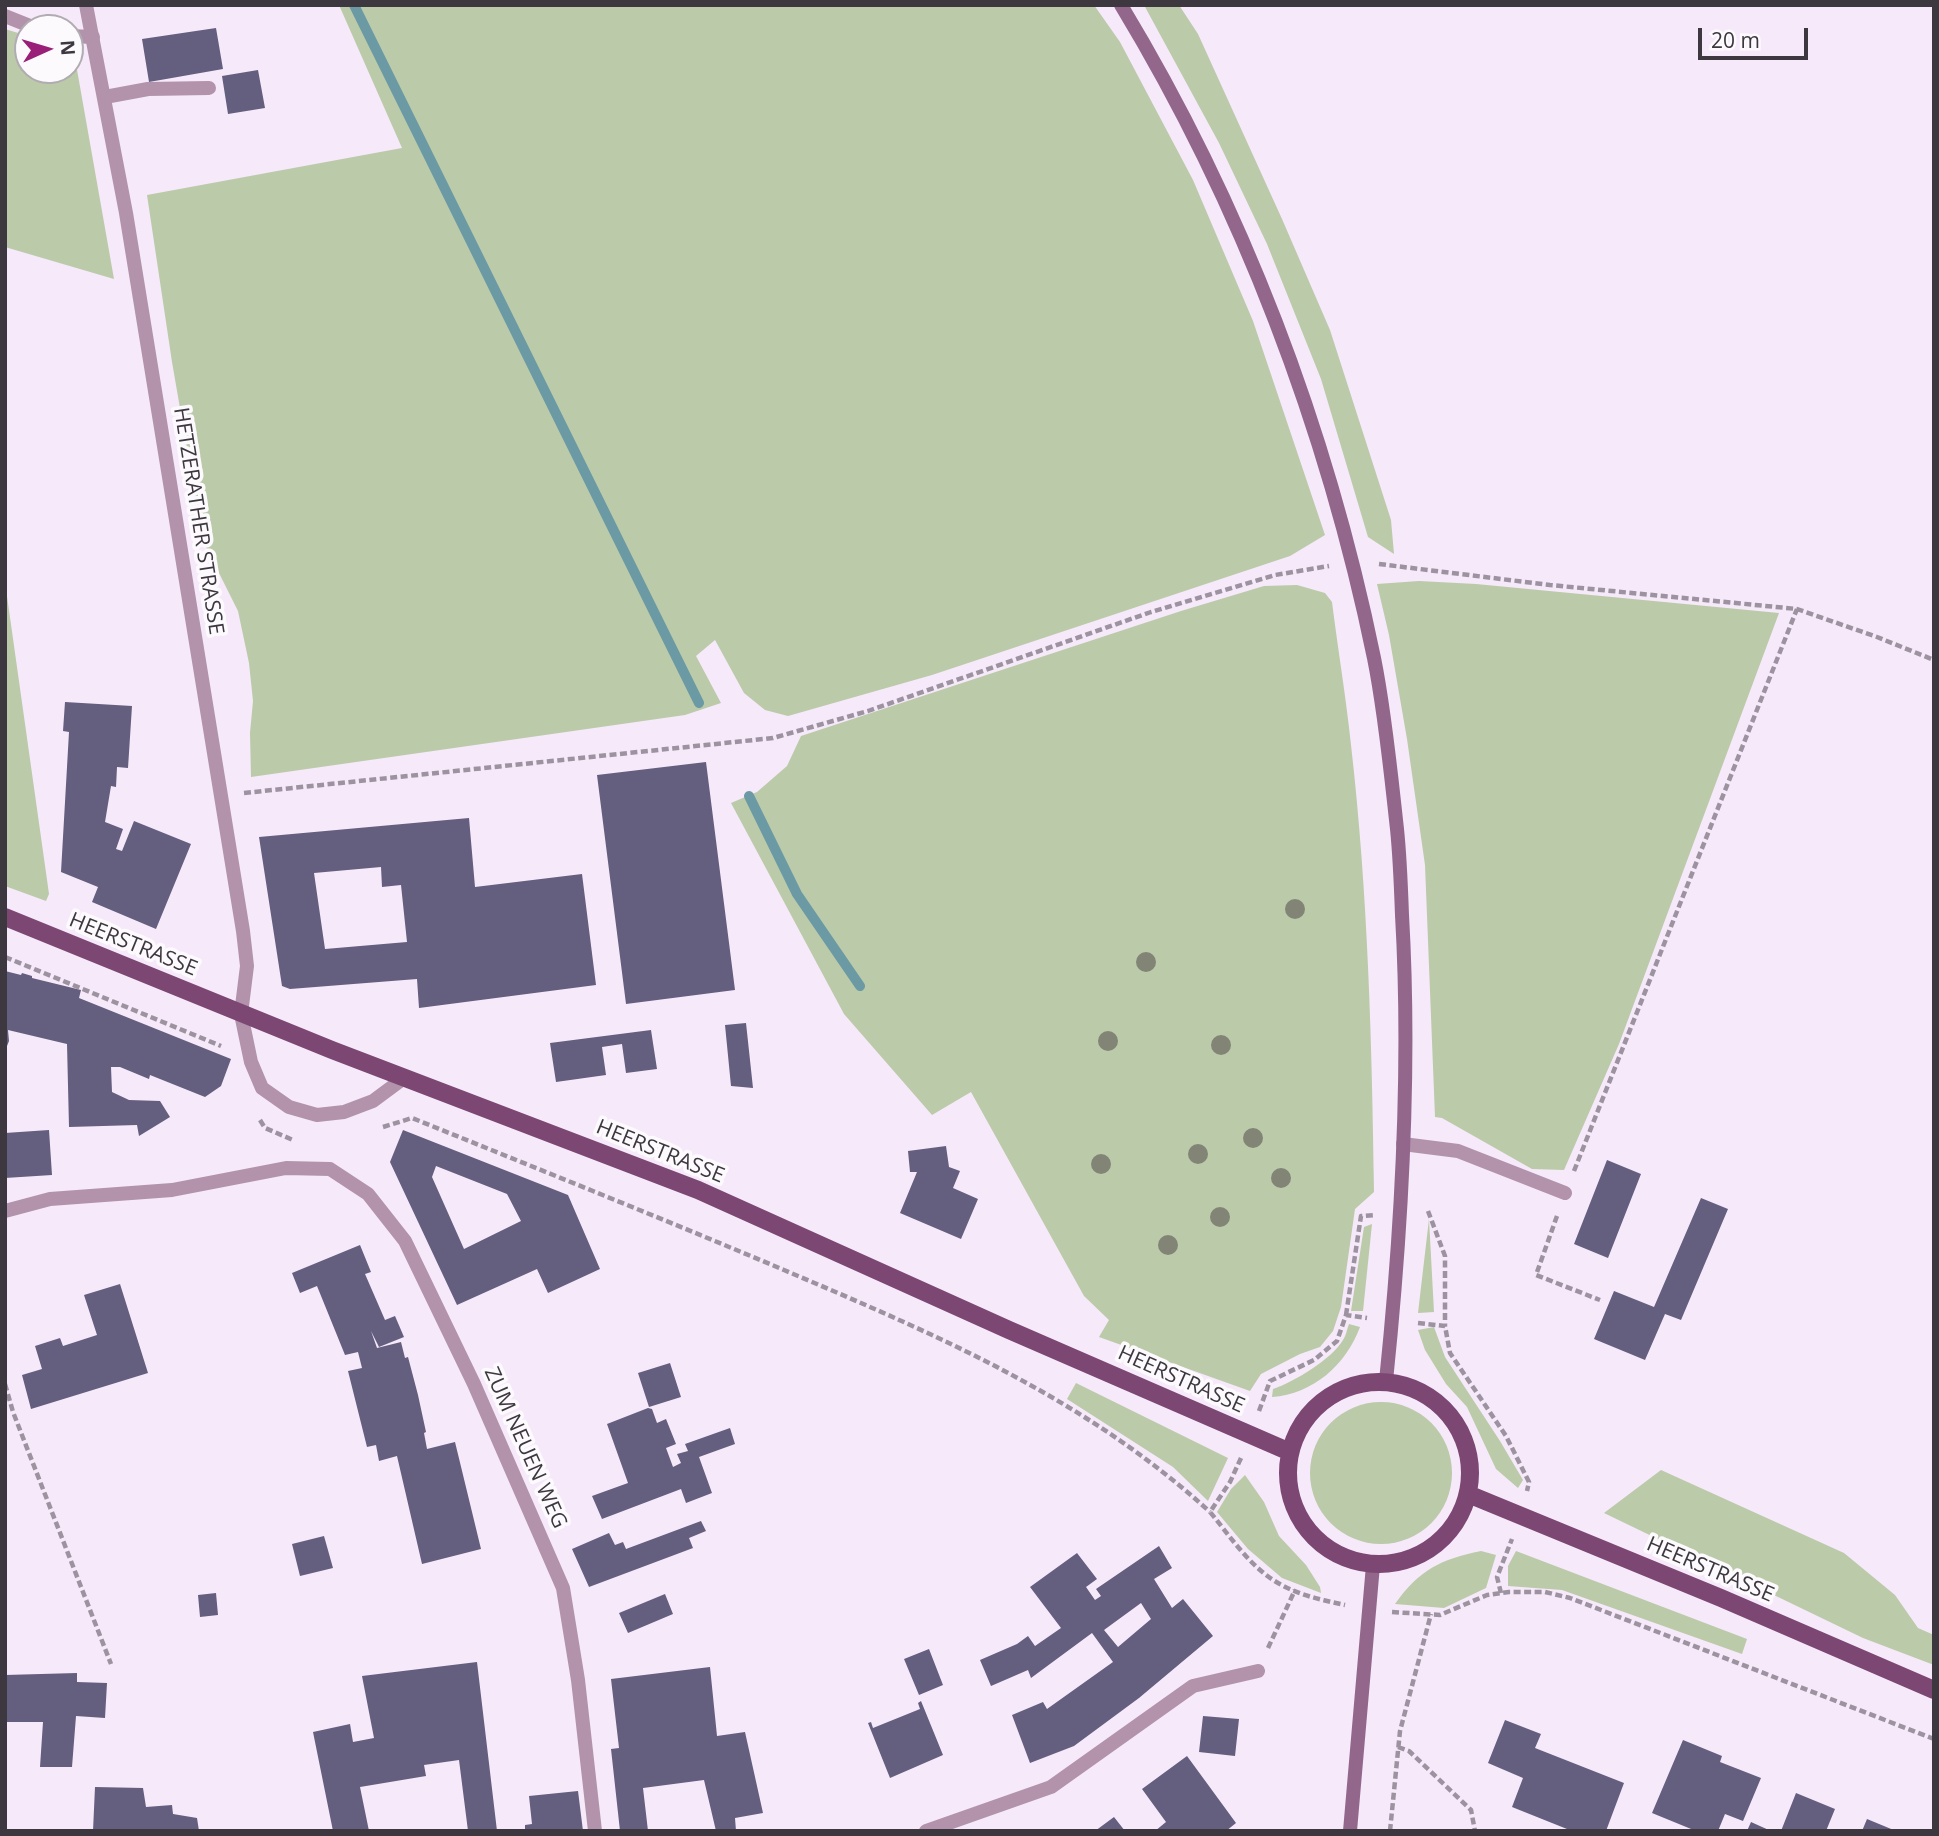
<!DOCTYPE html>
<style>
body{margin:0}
#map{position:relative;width:1939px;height:1836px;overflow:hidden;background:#f6e9fa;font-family:"Open Sans",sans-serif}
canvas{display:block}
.frame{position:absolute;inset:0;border:7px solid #3d383f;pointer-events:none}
.north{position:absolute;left:14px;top:14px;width:70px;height:70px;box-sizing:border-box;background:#fdfafe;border:2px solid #b0acb2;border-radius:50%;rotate:86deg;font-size:19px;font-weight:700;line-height:28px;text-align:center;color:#3d383f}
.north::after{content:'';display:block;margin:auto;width:24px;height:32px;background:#991f78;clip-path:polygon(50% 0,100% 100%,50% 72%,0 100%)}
.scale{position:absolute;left:1698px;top:28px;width:110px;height:32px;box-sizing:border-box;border:4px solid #3d383f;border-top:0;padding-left:9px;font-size:21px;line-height:24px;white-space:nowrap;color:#3d383f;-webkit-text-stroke:5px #fdfafe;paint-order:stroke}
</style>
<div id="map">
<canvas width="1939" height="1836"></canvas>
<div class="frame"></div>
<div class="north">N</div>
<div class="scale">20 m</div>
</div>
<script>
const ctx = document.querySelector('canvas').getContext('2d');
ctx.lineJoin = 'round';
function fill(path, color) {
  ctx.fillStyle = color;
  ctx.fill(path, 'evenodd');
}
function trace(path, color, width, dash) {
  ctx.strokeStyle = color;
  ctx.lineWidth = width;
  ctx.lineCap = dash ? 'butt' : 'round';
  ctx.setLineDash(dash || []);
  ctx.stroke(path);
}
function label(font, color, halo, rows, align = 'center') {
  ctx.font = font + ' "Open Sans",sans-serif';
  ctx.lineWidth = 7;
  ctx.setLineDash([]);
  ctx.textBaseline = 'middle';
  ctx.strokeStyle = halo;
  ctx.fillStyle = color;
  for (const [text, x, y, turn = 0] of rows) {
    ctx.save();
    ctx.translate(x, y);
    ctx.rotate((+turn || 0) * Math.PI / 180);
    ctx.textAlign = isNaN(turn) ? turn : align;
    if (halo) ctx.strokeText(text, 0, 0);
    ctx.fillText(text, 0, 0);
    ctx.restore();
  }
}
fill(new Path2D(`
 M339 5H1094L1120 42 1193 180 1253 321 1325 535 1290 556 932 675 788 716 765 710 744 693 715 640 696 656 721 703 685 715 251 777 250 733 253 701 249 663 238 611 203 541 172 362 147 195 402 148Z
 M1144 5H1179L1198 34 1282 219 1330 330 1391 520 1394 554 1368 537 1321 379 1267 244 1219 143Z
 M5 29 28 36V70H70V56L76 64 114 279 5 247Z
 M1419 581 1476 584 1779 613 1619 1044 1564 1170 1532 1169 1442 1118 1435 1117 1425 865 1407 739 1389 635 1377 584Z
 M5 582 49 894 46 901 5 886Z
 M1297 585 1325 593 1332 602C1338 650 1346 697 1351 745 1368 893 1372 1043 1374 1192L1355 1209 1341 1307 1333 1331 1320 1347 1300 1354 1261 1374 1250 1391 1099 1337 1109 1320 1084 1296 971 1092 932 1115 844 1014 731 803 757 792 787 766 801 736 1181 611 1264 586Z
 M1429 1219 1434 1312 1418 1313Z
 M1372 1224 1363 1311H1351L1364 1227Z
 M1349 1324 1360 1327C1346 1365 1313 1394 1272 1397L1273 1389C1294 1382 1332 1359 1343 1340 1346 1336 1347 1329 1349 1324Z
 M1434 1327 1445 1357 1500 1441 1523 1480 1518 1488 1496 1469 1467 1407 1446 1384 1425 1350 1418 1330Z
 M1076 1383 1228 1458 1208 1501 1173 1467 1067 1399Z
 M1310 1473a71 71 0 1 1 142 0a71 71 0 1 1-142 0Z
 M1661 1470 1844 1553 1895 1595 1918 1628 1934 1635V1665L1863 1638 1604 1513Z
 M1245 1475 1264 1502 1279 1536 1306 1565 1320 1587 1321 1593 1282 1578 1248 1549 1217 1512 1231 1489Z
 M1481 1551 1496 1555 1486 1588 1444 1608 1395 1604C1419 1570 1441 1559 1481 1551Z
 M1516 1551 1747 1639 1742 1654 1562 1590 1508 1586V1566Z`), '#bbcaa9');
trace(new Path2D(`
 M354 5 699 703
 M749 796 797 894 860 986`), '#6b9aa4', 10);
fill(new Path2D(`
 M216 28 223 69 149 82 142 39Z
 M258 70 265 108 228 114 222 76Z
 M65 702 132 706 128 768 117 767 116 787 111 786 105 822 123 829 116 849 122 851 134 821 191 844 156 929 92 902 98 887 61 872 69 732 63 731Z
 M706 762 735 990 626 1004 597 775Z
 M469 818 475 887 582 874 596 985 419 1008 417 979 290 989 282 986 259 837ZM381 867 382 887 401 885 407 942 325 949 314 873Z
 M5 971 21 975 22 973 32 976V978L81 990 79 998 231 1059 221 1086 205 1097 150 1075 149 1079 120 1067H111L112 1092 129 1100 160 1101 170 1117 139 1136 137 1125 69 1127 67 1044 8 1030 9 1041 5 1051Z
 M746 1023 753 1088 731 1086 725 1025Z
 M651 1030 657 1069 626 1073 622 1044 602 1047 606 1075 556 1082 550 1043Z
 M49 1130 52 1175 5 1178V1133Z
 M403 1130 568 1195 600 1269 548 1293 537 1269 457 1305 390 1162ZM436 1166 507 1194 521 1221 464 1249 432 1177Z
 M946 1146 949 1167 960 1171 953 1188 978 1199 961 1239 900 1213 917 1172H910L908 1151Z
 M1607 1160 1641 1174 1608 1258 1574 1244Z
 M1701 1198 1728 1209 1681 1320 1665 1314 1645 1360 1594 1339 1614 1291 1654 1307Z
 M360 1245 371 1272 365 1274 385 1320 395 1316 404 1337 379 1347 371 1331 377 1348 401 1342 405 1358 408 1357 418 1395 426 1432 424 1433 427 1449 455 1442 481 1549 422 1564 397 1456 379 1461 376 1445 367 1447 348 1371 362 1368 358 1352 345 1355 317 1286 300 1293 292 1273Z
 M120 1284 148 1373 31 1409 22 1375 42 1369 35 1346 60 1338 63 1346 97 1335 84 1295Z
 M670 1363 681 1397 649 1407 638 1373Z
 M648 1408 652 1409 657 1423 666 1419 676 1444 666 1448 673 1467 681 1463 677 1454 688 1451 685 1444 730 1428 735 1444 699 1457 712 1493 686 1503 681 1489 602 1519 592 1496 628 1483 607 1424Z
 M701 1521 706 1531 689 1538 693 1548 589 1587 572 1549 609 1533 615 1545 623 1542 626 1549Z
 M324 1536 333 1568 300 1576 292 1544Z
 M1159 1546 1172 1568 1154 1579 1172 1608 1183 1599 1213 1636 1139 1698 1074 1746 1030 1763 1012 1715 1043 1702 1047 1709 1113 1662 1092 1633 1031 1678 1028 1670 991 1686 980 1660 1017 1644 1028 1636 1035 1646 1061 1628 1030 1587 1077 1553 1097 1579 1086 1587 1095 1600 1101 1596 1096 1589ZM1141 1603 1151 1619 1118 1647 1104 1630Z
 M216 1593 218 1615 200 1617 198 1595Z
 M665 1594 673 1614 628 1633 619 1613Z
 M929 1649 943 1685 919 1695 904 1659Z
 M477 1662 497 1831H468L459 1760 424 1765 426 1776 360 1787 369 1831H333L313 1732 350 1724 353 1742 374 1738 362 1676Z
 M710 1667 717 1736 745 1732 763 1813 735 1818 736 1831H716L704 1780 643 1788 648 1831H620L611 1749 619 1748 611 1679Z
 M77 1673V1682L107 1683 105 1718 76 1716 72 1767H40L43 1722H5V1675Z
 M921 1701 943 1755 890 1778 868 1723 871 1722 873 1728 920 1709 918 1703Z
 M1203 1716 1239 1719 1235 1756 1199 1752Z
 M1505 1720 1541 1734 1535 1748 1624 1783 1606 1831H1572L1512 1807 1523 1778 1488 1763Z
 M1683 1740 1722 1756 1720 1762 1761 1778 1743 1821 1725 1814 1718 1831H1696L1652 1813Z
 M1187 1756 1236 1823 1226 1831H1155L1166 1822 1142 1789Z
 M95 1787 143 1788 146 1807 172 1805 173 1814 197 1818 199 1831H93Z
 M578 1791 583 1831H525V1825L532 1824 529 1796Z
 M1796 1793 1835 1809 1826 1831H1781Z
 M1114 1817 1125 1831H1095Z
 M1867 1819 1896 1831H1862Z
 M1751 1822 1771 1831H1747Z`), '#645e7f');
trace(new Path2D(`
 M1379 564 1550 585 1797 609 1877 637 1934 660
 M244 793 773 738 868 711 1151 612 1275 575 1329 566
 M5 957 221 1046
 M260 1120 265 1128 293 1140
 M383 1127 412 1118C536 1168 661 1218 784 1270 937 1335 1085 1398 1210 1512
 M1574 1171 1797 609
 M1428 1211 1445 1256V1326
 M1557 1216 1536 1275 1600 1300
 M1346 1315 1361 1216 1376 1215
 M1418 1323 1445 1326 1450 1353 1506 1436 1529 1482 1527 1491
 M5 1384 13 1412 111 1664
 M1259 1411 1270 1381 1314 1360 1337 1341 1346 1315 1367 1318
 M1241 1458 1230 1482 1210 1512C1230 1536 1250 1567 1278 1583 1298 1595 1322 1600 1345 1605
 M1501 1593 1497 1577 1512 1539
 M1392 1612 1440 1615 1487 1595 1509 1592H1545L1570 1598 1934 1739
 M1268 1648 1295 1590
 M1398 1747 1409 1751 1471 1810 1475 1831
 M1390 1831 1400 1731 1431 1614`), '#9d93a0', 4.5, [7, 3.5]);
trace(new Path2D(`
 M5 16 35 28
 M70 36 93 37
 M105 97 148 89 209 88
 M241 1014 251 1062 262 1088 289 1107 317 1115 344 1112 373 1101 404 1078
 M1403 1144 1458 1151 1565 1193`), '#b293ab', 14);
trace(new Path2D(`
 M86 5 126 213 243 931 247 966 241 1014
 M5 1211 50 1199 172 1190 286 1168 330 1169 368 1194 405 1241 474 1384 563 1588 578 1680 595 1831
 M926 1831 1051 1787 1193 1686 1258 1671`), '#b293ab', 14);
trace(new Path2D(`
 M1121 5C1242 205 1327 429 1374 658 1385 712 1391 775 1397 829 1400 858 1401 887 1402 915 1411 1070 1402 1227 1386 1381
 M1350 1831 1373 1565`), '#93678b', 14);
trace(new Path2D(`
 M5 917 332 1050 698 1190 1009 1330 1290 1452
 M1288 1473a91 91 0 1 1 182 0a91 91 0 1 1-182 0Z
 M1468 1494 1721 1598 1934 1690`), '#7c4773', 18);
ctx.fillStyle = '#828576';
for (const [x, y] of [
 [1295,909],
 [1146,962],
 [1108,1041],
 [1221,1045],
 [1253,1138],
 [1198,1154],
 [1101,1164],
 [1281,1178],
 [1220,1217],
 [1168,1245]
]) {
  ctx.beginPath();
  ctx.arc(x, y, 10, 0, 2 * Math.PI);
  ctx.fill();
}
label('21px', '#3d383f', '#fdfafe', [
 ["HETZERATHER STRASSE",198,521,81],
 ["HEERSTRASSE",133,945,22],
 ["HEERSTRASSE",660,1152,22],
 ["HEERSTRASSE",1181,1380,24],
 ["ZUM NEUEN WEG",525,1448,66],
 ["HEERSTRASSE",1710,1570,23]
]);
</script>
